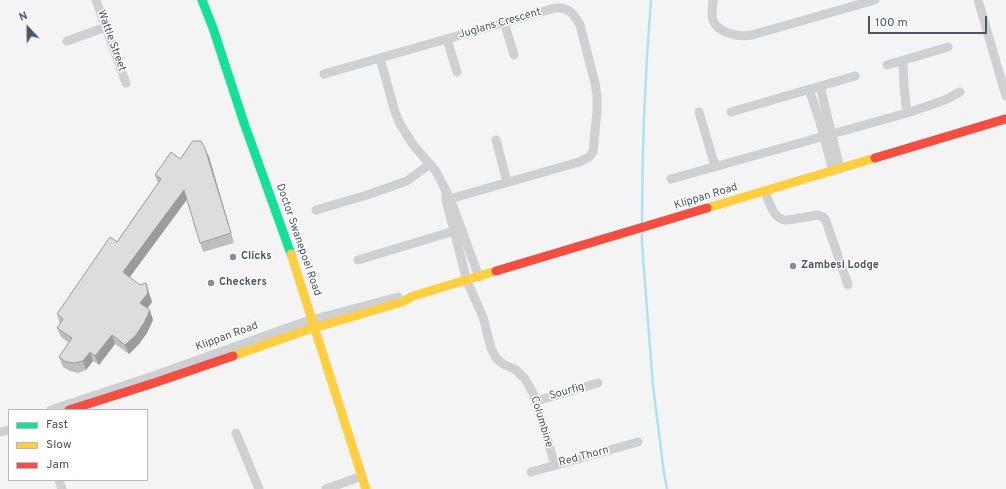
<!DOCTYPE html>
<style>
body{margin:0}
#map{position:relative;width:1006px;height:489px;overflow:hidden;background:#f4f4f4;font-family:Overpass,sans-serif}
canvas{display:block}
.legend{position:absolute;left:8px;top:409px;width:140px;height:72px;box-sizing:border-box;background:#fff;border:1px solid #b7bbc0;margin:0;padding:5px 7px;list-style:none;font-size:12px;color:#4a5661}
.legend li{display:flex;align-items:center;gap:8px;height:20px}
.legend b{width:20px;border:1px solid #b7bbc0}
.north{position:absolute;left:8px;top:8px;width:40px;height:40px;-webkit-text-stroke:3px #fff;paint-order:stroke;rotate:338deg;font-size:11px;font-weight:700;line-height:16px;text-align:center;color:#4a5661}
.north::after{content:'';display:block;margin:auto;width:14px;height:18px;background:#4a5661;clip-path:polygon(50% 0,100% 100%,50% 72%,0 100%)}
.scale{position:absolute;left:868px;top:16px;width:119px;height:18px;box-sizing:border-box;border:2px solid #4a5661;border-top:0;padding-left:5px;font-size:12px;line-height:14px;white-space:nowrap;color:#4a5661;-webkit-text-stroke:3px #fff;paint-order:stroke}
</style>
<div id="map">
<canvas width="1006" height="489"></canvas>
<ul class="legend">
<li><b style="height:5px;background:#16e098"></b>Fast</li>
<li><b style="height:5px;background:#ffcf43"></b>Slow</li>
<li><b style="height:5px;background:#f24e42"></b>Jam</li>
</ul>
<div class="north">N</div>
<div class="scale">100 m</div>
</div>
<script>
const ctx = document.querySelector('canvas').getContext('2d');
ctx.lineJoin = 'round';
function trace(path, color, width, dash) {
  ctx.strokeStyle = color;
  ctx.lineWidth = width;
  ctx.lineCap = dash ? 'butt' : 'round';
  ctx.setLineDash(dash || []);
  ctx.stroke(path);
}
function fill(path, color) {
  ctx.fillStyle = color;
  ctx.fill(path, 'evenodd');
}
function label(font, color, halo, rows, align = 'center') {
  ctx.font = font + ' Overpass,sans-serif';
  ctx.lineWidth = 3;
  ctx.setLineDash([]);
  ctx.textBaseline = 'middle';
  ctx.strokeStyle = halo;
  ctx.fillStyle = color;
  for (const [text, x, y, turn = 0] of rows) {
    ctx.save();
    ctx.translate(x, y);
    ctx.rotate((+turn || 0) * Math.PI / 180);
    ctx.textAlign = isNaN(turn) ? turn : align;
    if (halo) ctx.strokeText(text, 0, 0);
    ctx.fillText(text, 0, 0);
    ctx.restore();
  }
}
trace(new Path2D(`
 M642 224C642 149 645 74 651 0
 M642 231V244L653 386 664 473 667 489`), '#aee2f0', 2.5);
trace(new Path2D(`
 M96 0 126 83
 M713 0C711 17 710 26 728 33 737 36 743 37 752 35L875 0
 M978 0 1006 96
 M504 22 514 55
 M447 39 457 72
 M67 41 106 27
 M380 58 395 112 400 124 414 146 435 170 440 179 446 191 450 198 479 277
 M903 60 904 87 907 113
 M887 65 948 47
 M324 74 555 8C569 7 574 14 580 25L595 83 597 96V111L593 152 589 157 579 162 446 200
 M820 86 840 169
 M809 89 820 122 833 171
 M699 112 715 166
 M731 112 855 76
 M496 140 507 182
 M671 179 907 113 945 100 960 92
 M446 191V200L467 281 483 317 491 348 496 358 503 364 516 370 525 379 533 393 555 465
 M765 192C770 203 773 221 788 220L818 215 823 217 826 221 848 285
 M316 210 367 195 407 181 430 164
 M358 260 454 231
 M536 401 598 383
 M51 410 153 376 304 322 398 297
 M0 432 9 430
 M236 433 259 489
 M531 472 638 442
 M59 480 62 489
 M326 489 362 476`), '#ced0d2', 9);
trace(new Path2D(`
 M202 0 213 28 244 123 291 254`), '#16e098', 9);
trace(new Path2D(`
 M707 208 875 158
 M291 254 366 489
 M233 356 307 330 402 302 413 296 496 271`), '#ffcf43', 9);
trace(new Path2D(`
 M875 158 1005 119
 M496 271 707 208
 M69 410 154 383 233 356`), '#f24e42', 9);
fill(new Path2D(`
 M209 157 234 243 203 252 187 200 130 277 140 285 146 283 149 293 152 302 147 308 153 320 147 333 139 344 129 354 115 344 99 365 93 361 86 370 78 373 70 371 63 367 59 357 69 343 61 337 57 328 60 324 57 314 117 242 158 183 155 175 180 159Z`), '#bebebf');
fill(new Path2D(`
 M205 148 209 157 234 243 231 233Z
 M184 190 187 199 126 282 123 272Z
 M146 283 152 302 144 313 140 303Z
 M150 310 153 320 147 333 139 344 129 354 125 345Z
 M112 335 115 344 99 365 95 356Z
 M90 352 93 361 86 370 83 361Z`), '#9b9b9b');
const building = new Path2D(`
 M193 141H201L205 148 231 233 200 243 184 190 123 272 140 285 146 283 148 293 140 303 150 310 144 323 136 335 125 345 112 335 95 356 90 352 83 361 75 363 66 362 59 357 72 338 57 328 63 319 57 314 110 237 117 242 161 179 155 175 171 152 180 159Z`);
fill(building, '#ddddde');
trace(building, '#9b9b9b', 1);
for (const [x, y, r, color] of [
 [233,257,4,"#868d94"],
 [793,266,4,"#868d94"],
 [211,283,4,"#868d94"]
]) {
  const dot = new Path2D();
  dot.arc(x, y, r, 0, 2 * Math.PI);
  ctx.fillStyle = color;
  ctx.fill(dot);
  trace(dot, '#fff', 1.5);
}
label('11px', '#4a5661', '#fff', [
 ["Juglans Crescent",500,24,-16],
 ["Wattle Street",111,41,70],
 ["Klippan Road",706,197,-17],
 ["Doctor Swanepoel Road",298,240,71],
 ["Klippan Road",227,337,-20],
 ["Sourfig",567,392,-16],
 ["Columbine",541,422,73],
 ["Red Thorn",584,457,-15]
]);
label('bold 11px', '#4a5661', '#fff', [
 ["Clicks",241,257],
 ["Zambesi Lodge",801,266],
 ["Checkers",219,283]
], 'left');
</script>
